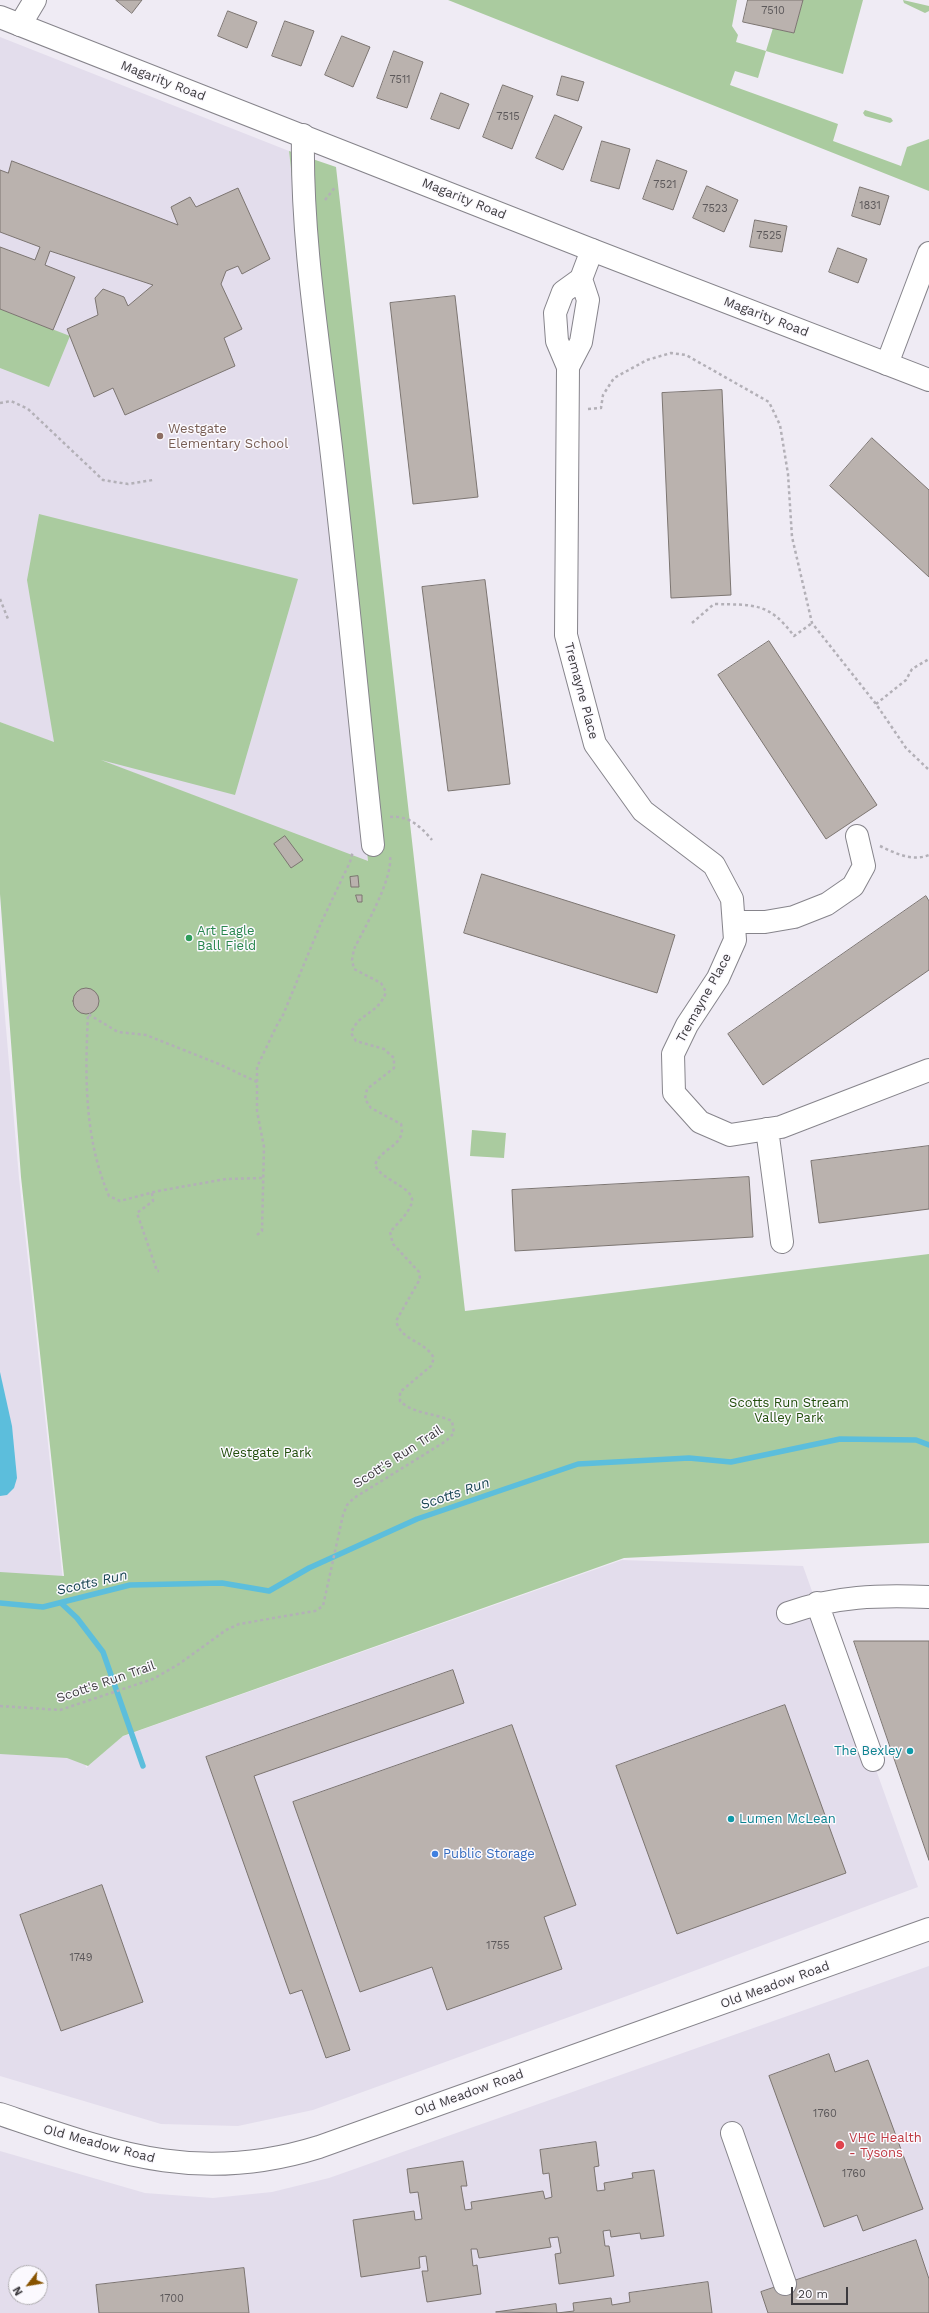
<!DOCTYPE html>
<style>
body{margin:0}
#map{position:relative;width:929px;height:2313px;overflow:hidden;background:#efebf4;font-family:"Work Sans",sans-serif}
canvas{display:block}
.north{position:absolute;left:8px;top:2265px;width:40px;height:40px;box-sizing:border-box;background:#fbf9fe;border:1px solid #afadb1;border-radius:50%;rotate:239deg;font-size:11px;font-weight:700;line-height:16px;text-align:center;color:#3c3a3e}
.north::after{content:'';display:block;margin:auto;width:14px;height:18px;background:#885300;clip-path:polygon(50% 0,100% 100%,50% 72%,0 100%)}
.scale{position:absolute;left:791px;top:2287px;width:57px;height:18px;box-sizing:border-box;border:2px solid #3c3a3e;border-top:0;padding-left:5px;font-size:12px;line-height:14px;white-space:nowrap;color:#3c3a3e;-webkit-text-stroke:3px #fbf9fe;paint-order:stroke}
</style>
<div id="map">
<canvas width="929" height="2313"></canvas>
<div class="north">N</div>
<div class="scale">20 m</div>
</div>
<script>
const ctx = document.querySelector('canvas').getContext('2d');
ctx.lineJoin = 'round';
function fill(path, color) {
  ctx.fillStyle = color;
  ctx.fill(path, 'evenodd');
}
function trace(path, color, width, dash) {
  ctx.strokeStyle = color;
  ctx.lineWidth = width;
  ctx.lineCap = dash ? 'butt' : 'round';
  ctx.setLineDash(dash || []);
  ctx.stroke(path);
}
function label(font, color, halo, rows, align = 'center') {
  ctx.font = font + ' "Work Sans",sans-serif';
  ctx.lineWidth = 3;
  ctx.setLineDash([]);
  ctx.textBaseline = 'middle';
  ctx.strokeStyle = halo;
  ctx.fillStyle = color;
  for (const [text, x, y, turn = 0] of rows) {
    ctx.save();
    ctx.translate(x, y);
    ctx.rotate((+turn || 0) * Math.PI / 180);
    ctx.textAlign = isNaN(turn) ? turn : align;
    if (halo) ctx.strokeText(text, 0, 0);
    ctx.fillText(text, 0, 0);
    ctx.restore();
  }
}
fill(new Path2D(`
 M0 37 289 151 368 862 0 722Z
 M0 959 19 1178 63 1581 0 1577Z
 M622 1560 803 1566 918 1887 627 1996 313 2110 238 2126 161 2124 0 2076V1723L80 1716 86 1768 121 1737Z
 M929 1966V2313H0V2151L145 2193 213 2198 272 2192 329 2178ZM16 2273H40V2297H16Z`), '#e3ddec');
fill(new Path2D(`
 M448 0H737L732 26 738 35 736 42 766 51 758 78 735 71 730 85 838 124 833 141 901 166 907 147 929 139V191Z
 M803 0H863L843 74 766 51 773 28 794 33Z
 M903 0 929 6V11L925 13 904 3Z
 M865 110 891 118 893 121 890 123 865 116 863 113Z
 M289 151 336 167 465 1311 929 1254V1543L624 1558 123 1736 88 1766 67 1758 0 1754V1572L64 1576 21 1177 0 894V722L54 742 27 580 39 514 298 579 235 795 101 760 368 861Z
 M0 309 70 336 49 387 0 368Z
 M472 1130 506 1133 504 1158 470 1156Z`), '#aacb9f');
fill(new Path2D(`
 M0 1372 12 1426 17 1478 14 1488 7 1495 0 1496Z`), '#5cbedc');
trace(new Path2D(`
 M0 1603 43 1607 130 1585 222 1583 269 1591 309 1568 417 1519 578 1464 689 1458 731 1462 840 1439 916 1440 929 1445
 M61 1603 77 1618 103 1652 143 1766`), '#5cbedc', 5.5);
const building = new Path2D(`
 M116 0H142L132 13Z
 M748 0H803L794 33 743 22Z
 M228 11 257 22 247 48 218 36Z
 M285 21 314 31 301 66 272 56Z
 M342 36 370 47 353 87 325 75Z
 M394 51 423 62 407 108 377 98Z
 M562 76 584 82 578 101 557 95Z
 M503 85 533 96 512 149 483 137Z
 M441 93 469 104 459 129 431 119Z
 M555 115 582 127 563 170 536 158Z
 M602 141 630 149 619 189 591 181Z
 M657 160 687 171 673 210 643 199Z
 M12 161 178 225 171 207 190 197 196 207 238 188 270 259 242 274 238 266 226 271 221 284 242 329 224 338 235 366 125 415 113 388 94 397 67 329 98 315 95 298 103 289 124 297 128 306 153 285 50 251 45 265 75 277 53 330 0 309V247L35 260 40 247 0 232V170L8 173Z
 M707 186 738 200 724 232 693 218Z
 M860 187 889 196 880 225 852 216Z
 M755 220 787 226 782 252 750 247Z
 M838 248 867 259 858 283 829 272Z
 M455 296 478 497 413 504 390 303Z
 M722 390 731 595 671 598 662 393Z
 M872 438 929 490V577L830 486Z
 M485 580 510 784 448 791 422 587Z
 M769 641 877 805 826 839 718 675Z
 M285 836 303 860 291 868 274 844Z
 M482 874 675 935 657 993 464 933Z
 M358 876 359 887H351L350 877Z
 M356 895H362V902H358Z
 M926 896 929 901V970L763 1085 728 1034Z
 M73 1001a13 13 0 1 1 26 0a13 13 0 1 1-26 0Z
 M929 1146V1209L819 1223 811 1161Z
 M749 1177 753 1237 515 1251 512 1190Z
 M854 1641H929V1860Z
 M453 1670 464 1703 254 1776 350 2050 326 2058 302 1990 290 1994 206 1757Z
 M785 1705 846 1873 677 1934 616 1766Z
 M512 1725 576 1905 544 1917 562 1969 447 2010 432 1967 360 1992 293 1802Z
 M102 1885 143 2002 61 2031 20 1915Z
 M829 2054 835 2072 868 2060 923 2209 863 2231 857 2215 824 2227 769 2076Z
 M596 2142 599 2166 594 2167 597 2191 605 2190 604 2183 633 2178 632 2173 654 2170 664 2236 641 2239 640 2233 611 2237 610 2230 603 2231 605 2246H609L614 2276 559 2284 555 2254 561 2253 558 2237 549 2238 551 2247 479 2258 477 2249H471L473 2266 477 2265 481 2294 427 2302 422 2271H428L426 2256 419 2257 420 2268 361 2277 353 2220 414 2211 415 2220 422 2219 418 2192 410 2193 407 2169 463 2161 467 2186H461L465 2210 472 2209 471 2202 543 2191 545 2199 552 2197 549 2173 543 2174 540 2150Z
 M916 2240 929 2279V2313H768L761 2292Z
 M244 2268 249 2313H99L96 2285Z
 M708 2282 712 2313H557L574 2311 573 2303 611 2298 612 2305 630 2302 629 2293Z
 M556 2304 557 2313 496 2312Z`);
fill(building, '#bab2ae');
trace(building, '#7c7571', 1);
const minor = new Path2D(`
 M20 25 35 0
 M303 135C301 242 320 350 332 456 347 586 359 716 373 845
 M592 250 581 279 563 292 555 313 557 341 568 367 566 635 595 744 643 811 714 865 732 899 735 940 718 978 687 1025 673 1054 674 1093 700 1122 730 1135 781 1127 929 1070
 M887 364 929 253
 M568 367 581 342 588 300 581 279
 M734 922H765L794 917 827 904 853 886 864 866 857 836
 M767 1129 782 1242
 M817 1603 873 1760
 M788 1613C836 1596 878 1595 929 1597
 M0 2114C115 2153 197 2185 319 2147L929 1929
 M732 2133 785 2284`);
const major = new Path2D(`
 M0 17 592 250 929 380`);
trace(minor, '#86848b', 24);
trace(major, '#86848b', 24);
trace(new Path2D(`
 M325 200 336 186
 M0 403 11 401 28 409 103 480 128 484 153 480
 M588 409 601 408 603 395 614 378 647 360 671 353 686 355 769 402 780 425 788 474 792 537 812 623 876 704 906 748 929 770
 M0 599 8 619
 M692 623 714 604C754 605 769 602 794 636L812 623
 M876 704 906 680 912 669 929 659
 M390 817C409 815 421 827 432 840
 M880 846C895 853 912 862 929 855
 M257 1082 219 1064 146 1035 118 1032 88 1014C85 1076 84 1138 109 1196L120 1201 158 1191 226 1179 263 1178
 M152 1193 153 1201 137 1213 157 1271H159
 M257 1235 262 1231 264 1147 257 1111V1067L277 1025 283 1015 321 923 350 862 353 851
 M0 1706 60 1710 153 1679 179 1664 226 1630 239 1624 315 1611 323 1606 343 1515 347 1505 354 1498 446 1441 454 1433 452 1421C435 1413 413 1414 400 1401V1392L431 1366 434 1358C423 1339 402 1342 396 1321L420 1279 419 1272 393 1244 390 1232C397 1224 407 1215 411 1205 419 1188 381 1181 375 1165 381 1147 407 1146 401 1124L371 1108 365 1099 367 1089 394 1068V1058L384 1049 356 1041 351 1033C359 1012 378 1015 386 992L381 983 354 969 352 960 354 949C365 927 393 879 390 856`), '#b3b0b7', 2.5, [3, 3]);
trace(minor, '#fff', 22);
trace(major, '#fff', 22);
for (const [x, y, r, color] of [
 [160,436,4,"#8d6e63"],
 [189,938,4,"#2e9e5b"],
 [910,1751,4,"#0f9aa8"],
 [731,1819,4,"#0f9aa8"],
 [435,1854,4,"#3f7fe0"],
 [840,2145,5,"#e0444e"]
]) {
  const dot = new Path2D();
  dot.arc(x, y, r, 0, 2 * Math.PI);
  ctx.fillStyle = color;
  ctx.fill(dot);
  trace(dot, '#fbf9fe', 1.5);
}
label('11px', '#5c585a', null, [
 ["7510",773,11],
 ["7511",400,80],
 ["7515",508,117],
 ["7521",665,185],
 ["1831",870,206],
 ["7523",715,209],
 ["7525",769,236],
 ["1755",498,1946],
 ["1749",81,1958],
 ["1760",825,2114],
 ["1760",854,2174],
 ["1700",172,2299]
]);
label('13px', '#3c3a3e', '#fbf9fe', [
 ["Magarity Road",163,81,21],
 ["Magarity Road",464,199,22],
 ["Magarity Road",766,317,21],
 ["Tremayne Place",581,691,75],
 ["Tremayne Place",704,998,-61],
 ["Scott's Run Trail",398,1457,-33],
 ["Scott's Run Trail",106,1682,-19],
 ["Old Meadow Road",775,1985,-20],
 ["Old Meadow Road",469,2093,-20],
 ["Old Meadow Road",99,2144,15]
]);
label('13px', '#785e54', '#fbf9fe', [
 ["Westgate",168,429],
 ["Elementary School",168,444]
], 'left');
label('13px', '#27864d', '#fbf9fe', [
 ["Art Eagle",197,931],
 ["Ball Field",197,946]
], 'left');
label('13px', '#224e0c', '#fbf9fe', [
 ["Scotts Run Stream",789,1403],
 ["Valley Park",789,1418],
 ["Westgate Park",266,1453]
]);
label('13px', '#0d838f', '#fbf9fe', [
 ["The Bexley",902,1751],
 ["Lumen McLean",739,1819,"left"]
], 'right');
label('13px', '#366cbe', '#fbf9fe', [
 ["Public Storage",443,1854]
], 'left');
label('13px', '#be3a42', '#fbf9fe', [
 ["VHC Health",849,2138],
 ["- Tysons",849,2153]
], 'left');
label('italic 14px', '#1b4754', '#fbf9fe', [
 ["Scotts Run",455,1494,-19],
 ["Scotts Run",92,1583,-13]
]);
</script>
